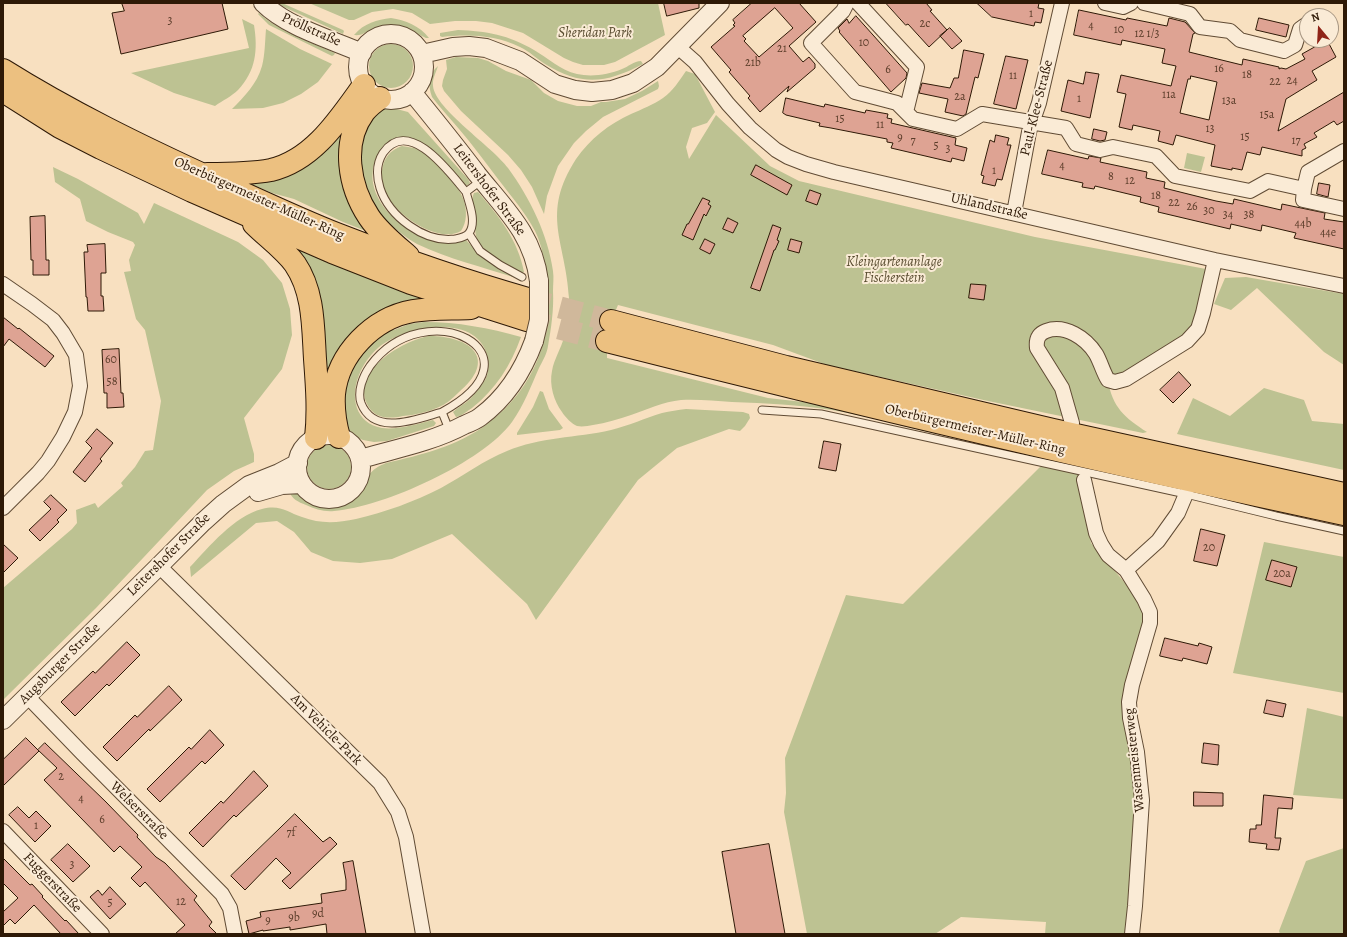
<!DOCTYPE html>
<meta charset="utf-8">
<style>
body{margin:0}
#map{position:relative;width:1347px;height:937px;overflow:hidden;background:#f8e0c0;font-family:Alegreya,serif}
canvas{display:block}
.frame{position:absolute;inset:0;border:4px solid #2e1906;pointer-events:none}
.north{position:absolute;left:1299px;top:8px;width:40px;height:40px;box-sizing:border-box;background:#faebd6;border:1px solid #a89783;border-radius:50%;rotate:342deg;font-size:11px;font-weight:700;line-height:16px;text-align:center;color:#2e1906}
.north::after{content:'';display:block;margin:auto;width:14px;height:18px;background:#8f2418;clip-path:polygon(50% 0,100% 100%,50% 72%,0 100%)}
</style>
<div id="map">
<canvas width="1347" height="937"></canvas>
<div class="frame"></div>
<div class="north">N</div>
</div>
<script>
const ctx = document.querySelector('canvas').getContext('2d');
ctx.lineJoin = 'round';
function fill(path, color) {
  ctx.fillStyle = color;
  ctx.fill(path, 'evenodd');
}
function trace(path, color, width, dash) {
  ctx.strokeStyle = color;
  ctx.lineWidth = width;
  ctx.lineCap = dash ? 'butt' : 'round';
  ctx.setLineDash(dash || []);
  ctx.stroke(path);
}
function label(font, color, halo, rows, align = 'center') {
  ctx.font = font + ' Alegreya,serif';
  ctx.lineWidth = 4;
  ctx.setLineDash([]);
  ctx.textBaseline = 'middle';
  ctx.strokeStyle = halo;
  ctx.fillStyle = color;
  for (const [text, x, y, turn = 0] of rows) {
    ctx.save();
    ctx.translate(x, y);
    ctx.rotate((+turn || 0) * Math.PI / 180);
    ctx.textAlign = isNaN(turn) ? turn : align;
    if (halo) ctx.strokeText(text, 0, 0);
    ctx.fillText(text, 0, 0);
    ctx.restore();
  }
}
fill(new Path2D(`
 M277 3H282L343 30 344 31 343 34 286 8Z
 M309 3H658L665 35 615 62 604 65H583L573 62 564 58 523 33 492 23 476 21H455L430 24 412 13 393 9 372 12 354 20H349Z
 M259 13C277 30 312 43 335 53L334 55 332 56 269 25 258 14Z
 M391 18C405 20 420 26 429 38H426C409 30 395 19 375 28 367 31 363 36 354 35 364 23 377 20 391 18Z
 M242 19 254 25C258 50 256 71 238 90 232 96 222 101 215 106L174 93 131 73 249 48Z
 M266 29 300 49 332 64 318 82 301 94 283 103 263 108 232 109C244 97 257 84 262 66 265 55 265 41 266 29Z
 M458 30C486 31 509 35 534 50 548 58 560 70 577 74 591 77 608 75 622 69 628 67 634 61 641 61L643 64C607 83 582 87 545 64 537 59 529 51 520 47 495 35 469 34 442 37L440 36V33Z
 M369 66a22 22 0 1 1 44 0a22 22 0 1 1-44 0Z
 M456 57 478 58 488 61 506 71 531 80 544 93 558 101 577 106H591L601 102H606L625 99 642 91 658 81 659 86 658 89 603 117 586 131 574 143 558 166 547 196 544 214 532 187 521 170 508 155 461 111 444 91 442 86 443 80 447 69 446 60Z
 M438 66C436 73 432 79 433 86 435 109 493 147 508 168 530 198 548 235 553 271 554 278 553 284 553 291 554 310 551 329 548 346 547 354 542 362 539 368 531 386 524 405 512 422 483 462 384 507 334 511 324 512 315 509 306 505 298 502 292 499 289 491 292 491 295 491 298 492 309 497 311 504 326 506 340 507 353 501 361 490 364 485 365 480 368 476 373 469 379 466 386 463 421 455 458 446 487 424 536 388 555 333 547 275 544 260 542 245 535 231 525 212 511 196 498 179 485 162 473 145 459 129 450 118 440 108 432 97 428 86 428 74 438 66Z
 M686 71 695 74 715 112 707 123 692 128 686 147 689 159 716 115 770 166 799 181 1035 237 1206 269 1198 306 1191 326 1181 337 1166 345 1152 362 1108 380C1112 407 1125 418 1147 432L1143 433 988 401 827 365 773 345 618 305C610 322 607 339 607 358L768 398 812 403 935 431 937 434C902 426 867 416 832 410 799 405 765 403 732 402 715 401 698 399 681 400 663 402 648 409 631 415 619 419 606 423 593 425 588 426 582 427 577 426 572 424 565 417 562 412 554 401 549 385 552 371 554 359 561 349 564 337 567 325 569 310 569 298 566 241 540 215 576 159 590 139 609 124 631 114 642 109 653 105 663 98 673 91 679 81 686 71Z
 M389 107 408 112 468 179 470 183 468 185 464 186 424 144C416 141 408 138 400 139 379 140 370 166 373 183 375 196 384 209 393 217 401 225 412 229 423 234 438 241 450 246 466 240L481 256 516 278C483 267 448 259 417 244 406 238 397 230 387 222L385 224 366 192 361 170 360 149 367 126 374 114Z
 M350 125 371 233 343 222 294 199 272 193 247 182Z
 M402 146C406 147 410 147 414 148 431 153 459 184 464 201 467 211 467 222 461 231 440 243 405 220 392 203 377 184 377 154 402 146Z
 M1187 153 1205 157 1201 172 1184 168Z
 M53 167 78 179 138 213 144 224 154 203 238 242 263 260 282 283 290 309 292 335 282 369 244 418 254 454V462L234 471 207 490 96 608 3 700V588L72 529 77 523 76 510 95 503 98 508 123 486 121 483 135 467 145 451 153 450 161 401 145 330 136 319 124 272 131 271 129 260 135 245 133 242 108 232 86 221 80 199 55 182Z
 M478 192C499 216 518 240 524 272L520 273C507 264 486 256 478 242 474 233 475 223 475 214 475 207 470 200 474 193Z
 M289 243 431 301 405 304 329 393Z
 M1246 277 1344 294V365L1324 352 1257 288 1231 310 1214 304 1225 278Z
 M424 322C458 322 489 328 521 337 511 365 496 389 472 408 467 411 462 416 456 417L453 412C458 407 465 404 470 399 475 394 481 386 485 380 488 375 489 366 488 360 481 311 404 325 378 348 369 356 363 365 359 375 350 397 355 423 382 428 398 430 417 424 433 420L436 423 434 426 387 441 374 442 363 440 356 437 349 430 340 406 350 366 386 329 394 330 409 324Z
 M429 336C471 336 499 359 458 393 452 399 446 404 439 407 428 412 415 415 403 416 389 419 374 419 367 404 352 370 402 341 429 336Z
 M1264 388 1304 400 1312 421 1344 424V470L1177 434 1193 398 1230 416Z
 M540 391 543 392 549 409 563 428 560 430 517 435V433L533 407Z
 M686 409 743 412 749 414 750 418 745 426 740 431 729 429 677 448 638 480 536 620 527 604 452 534 392 559 360 563 333 561 311 552 294 532 277 521 256 523 191 577 190 567C209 547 234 516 262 509 280 504 287 512 302 517 320 524 337 523 356 519 385 512 414 502 441 488 463 476 484 460 507 451 540 437 576 438 611 430 628 426 645 418 662 413 670 411 678 410 686 409Z
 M307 467a22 22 0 1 1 44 0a22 22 0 1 1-44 0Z
 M1041 466 1080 474 1091 543 1125 583 1142 608 1144 621 1134 661 1135 814 1126 934H1045L1046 922 961 917 935 934H807L784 812 786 793 785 758 846 595 903 604Z
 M1264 542 1344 557V693L1233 673Z
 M1307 708 1344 717V799L1293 795Z
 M1344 848V934H1280L1279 931 1306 861Z`), '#bdc292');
const building = new Path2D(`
 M122 3H222L228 29 121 54 112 13 124 11Z
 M664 3H699V8L667 16Z
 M752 3H799L816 22 789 46 803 62 809 57 815 64V68L787 92 789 86 760 112 748 98 750 96 729 72 731 70 711 47 735 26 733 25 735 23 733 20ZM775 8 793 28 759 57 744 41 746 39 743 36Z
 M886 3H926L932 10 930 11 947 30 929 47 908 24 906 25Z
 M977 3H1039L1038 8 1044 9 1041 23 1035 22 1034 26 992 17Z
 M1079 10 1126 20 1127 18 1167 26 1169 18 1185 22 1195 33 1193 34 1189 52 1242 65 1243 59 1279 67V69L1281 68 1286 69 1305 59 1302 54 1327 40 1336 57 1312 71 1317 80 1286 99 1278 131 1344 92V121L1337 125 1334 121 1314 133 1317 137 1304 144 1306 148 1302 150V156L1262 147 1260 155 1247 152 1242 170 1232 168V170L1211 166 1215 145 1176 135 1173 145 1158 141 1160 131 1133 125 1132 130 1119 127 1126 94 1117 92 1121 75 1171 86 1176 66 1162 63 1165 49 1122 40 1121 45 1074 35ZM1191 76 1217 82 1209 120 1180 113 1188 79H1190Z
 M856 16 907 73 906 78 891 92 839 32 840 31 838 28 847 19 849 23Z
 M1259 18 1289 25 1286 37 1256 30Z
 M950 28 962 41 952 49 940 36Z
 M964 50 984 54 978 78 975 77 966 114 963 116 945 112 948 99 919 93 922 83 950 88 954 78H958Z
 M1006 56 1028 60 1016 109 994 104Z
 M1086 72 1099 74 1090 118 1061 111 1068 80 1083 84Z
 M786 98 824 107 825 104 865 113 866 110 888 114 887 118 892 119 891 123 956 138 955 145 967 148 964 161 952 158 951 162 891 148 893 143 887 142V139L831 128 819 126 820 123 786 115 783 113Z
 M1094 129 1107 132 1105 140 1100 141 1092 139Z
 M996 135 1009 138 1007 145H1011L1002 180 997 179 995 186 982 183 984 176 981 175 990 140 994 142Z
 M1048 150 1088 159 1089 156 1101 158 1100 162 1147 172 1146 178 1165 182 1164 188 1216 201 1233 204 1234 199 1281 210 1282 204 1325 213 1324 219 1344 222V249L1294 238 1296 233 1262 225 1261 231 1231 224 1230 229 1158 212 1159 207 1140 202 1141 197 1095 186 1094 189 1082 187 1083 183 1042 174Z
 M756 165 792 185 787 195 751 175Z
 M1319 183 1330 185 1328 197 1317 194Z
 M810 190 821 194 817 205 806 201Z
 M703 198 710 201 708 204 711 206 706 216 704 214 693 240 682 235 687 224H688Z
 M45 216 46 260H49V275H33V260H31L30 217Z
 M728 218 738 223 733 233 723 229Z
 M773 225 781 228 777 240 779 241 775 250H774L760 291 751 288Z
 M705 239 715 244 710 254 700 249Z
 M791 239 802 242 799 253 788 250Z
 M105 244 106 273H101V296H103L104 311H88L87 297H86L84 252H88L87 245Z
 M971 284 986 285 984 300 969 298Z
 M3 317 18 329 19 328 54 356 45 367 9 339 3 347Z
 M119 349 121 393H123L124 407 107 408V393H104L102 350Z
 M1179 372 1191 385 1173 403 1160 390Z
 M97 429 113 443 100 459 102 461 85 482 73 472 92 448 86 442Z
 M824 441 841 444 836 471 819 468Z
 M51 495 67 510 57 520 59 522 40 541 29 530 51 509 44 502Z
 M1201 529 1225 535 1217 566 1194 561Z
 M3 544 18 558 3 573Z
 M1272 560 1297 567 1291 587 1266 580Z
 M1165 638 1198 646 1199 643 1212 647 1207 664 1183 658 1182 661 1160 656Z
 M127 642 140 655 109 686 107 684 75 716 61 702 93 671 95 673Z
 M169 686 182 700 150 731 149 729 117 761 103 747 135 715 137 717Z
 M1267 700 1286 704 1283 717 1264 713Z
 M210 730 224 745 205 764 202 761 160 802 147 789 189 747 191 749Z
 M26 738 39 751 3 786V760Z
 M45 743 106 802 138 835 137 837 156 857 165 863 197 896 194 900 212 922 209 926 217 934H175L185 925 145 882 140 887 131 878 142 867 120 846 114 852 44 780 57 768 38 750Z
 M1204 743 1219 745 1218 765 1202 763Z
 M254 771 268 786 236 817 234 815 203 847 189 833 221 801 223 803Z
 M1194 792 1223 793V806H1194Z
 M1264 795 1293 798 1292 809 1278 808 1275 838H1281L1279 850 1266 849 1267 844 1249 842 1250 829H1256V825H1261Z
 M18 807 29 818 36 811 51 826 35 842 9 815Z
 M295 814 323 842 330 837 337 844 290 889 282 881 291 873 276 858 245 890 231 876Z
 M68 844 90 866 73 882 51 860Z
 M769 844 785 934H736L722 852Z
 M3 858 30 885 32 884 43 896 42 897 65 921 66 920 79 934H61L34 905 15 924 10 919 3 926V912L18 898 3 883Z
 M353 861 366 934H327L326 924 290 930V927L263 931V930L249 934 246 921 261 917 260 912 322 903 321 894 346 890V880L343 863Z
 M110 887 126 904 110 919 90 897 98 890 102 895Z`);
fill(building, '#dea393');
trace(building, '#2e1906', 1);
trace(new Path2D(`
 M528 299 611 321
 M527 320 607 341`), '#d0b89b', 22, [22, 11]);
const service = new Path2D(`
 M466 192C469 203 477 222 469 233 466 237 460 238 455 239 424 243 389 216 380 188 376 175 376 164 383 153 409 116 450 173 466 192L482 180
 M469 234 480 251 500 265 522 277
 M762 410 821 414 1186 494 1276 516 1344 531
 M442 412C417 419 374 437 361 403 357 391 363 376 370 366 426 290 549 354 442 412L450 432`);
const minor = new Path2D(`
 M847 3 843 11 811 43 855 92 897 103 913 119 957 129 982 114 1066 128 1076 144 1100 150 1113 147 1156 156 1175 176 1250 191 1268 181 1304 189 1308 172 1344 151
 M858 3 917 67 906 112
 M1105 3 1123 7 1131 3
 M1144 3 1190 14 1200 27 1230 31 1240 40 1284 51 1295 45 1300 29 1307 24
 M678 47 695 62 728 104 750 128 776 150 788 157 806 164 834 172 1215 260 1344 286
 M1304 189 1303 200 1344 209
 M1014 213 1029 132 1039 103 1062 3
 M3 284 32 304 53 320 63 333 76 355 80 386 75 412 63 437 48 461 38 473 3 508
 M1072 423 1062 388 1037 348C1036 340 1038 334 1046 331 1065 324 1086 338 1096 354 1101 363 1103 372 1108 380L1115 382 1126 379 1187 341 1198 329 1203 313 1215 260
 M1084 480 1096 533 1101 544 1108 555 1126 570 1144 599 1150 612V623L1132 685 1129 702 1130 718 1137 752 1142 800 1135 906 1132 934
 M159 566 380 783 398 812 406 837 423 934
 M1126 570 1158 541 1178 513 1186 494
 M27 696 82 753 222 894 230 908 235 934
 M3 831 102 934`);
const tertiary = new Path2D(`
 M263 3C287 27 330 39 362 53
 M358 67a33 33 0 1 1 66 0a33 33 0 1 1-66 0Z
 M422 54 453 47 469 46 486 48 520 61 555 84 575 90 592 92 612 90 633 83 657 67 720 3
 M412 92C434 119 456 146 477 174 505 209 533 234 539 281
 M297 467a32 32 0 1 1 64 0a32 32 0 1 1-64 0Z
 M360 459C395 449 432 442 464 425 469 423 476 420 480 417 507 397 523 371 534 341
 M258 492 282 485 302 484
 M3 720 159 566 203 522 223 504 249 485 279 473 298 463`);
const trunk = new Path2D(`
 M3 70C70 112 140 146 212 179 254 198 296 218 339 235 401 259 464 281 528 299
 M3 91 60 127 101 148 192 191 332 252 411 283 527 320
 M380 98C374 102 368 107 364 112 341 143 349 187 369 217 379 232 394 244 408 256
 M207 174C228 174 250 174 271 170 314 160 340 118 364 85
 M254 224C267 237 284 249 295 264 314 292 313 327 315 359 317 386 319 412 316 438
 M611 321 786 367 1053 430 1344 494
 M607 341C852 403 1097 461 1344 514
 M339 437C335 423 333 409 334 394 338 354 373 318 413 311 432 308 452 309 471 308`);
trace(service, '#604b34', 9);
trace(minor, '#604b34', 16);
trace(tertiary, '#604b34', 20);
trace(trunk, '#2e1906', 24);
trace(service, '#faebd6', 7);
trace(minor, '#faebd6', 14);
trace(tertiary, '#faebd6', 18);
trace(trunk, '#ecc080', 22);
const tertiaryBridge = new Path2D(`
 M534 341 539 320V281`);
trace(tertiaryBridge, '#604b34', 20, []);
trace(tertiaryBridge, '#faebd6', 18);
label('12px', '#5a3c29', null, [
 ["1",1031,14],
 ["3",170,21],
 ["2c",925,24],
 ["4",1091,26],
 ["10",1119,30],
 ["12 1/3",1147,34],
 ["10",864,43],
 ["21",782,49],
 ["21b",753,63],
 ["16",1219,69],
 ["6",888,70],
 ["18",1247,75],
 ["11",1013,76],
 ["24",1292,81],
 ["22",1275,82],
 ["11a",1169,95],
 ["2a",960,97],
 ["1",1079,99],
 ["13a",1229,101],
 ["15a",1267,115],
 ["15",840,119],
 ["11",880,125],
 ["13",1210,129],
 ["15",1245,137],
 ["9",900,138],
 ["7",913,141],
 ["17",1296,141],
 ["5",936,146],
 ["3",948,149],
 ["4",1062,166],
 ["1",994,171],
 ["8",1111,177],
 ["12",1130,181],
 ["18",1156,196],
 ["22",1174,203],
 ["26",1192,207],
 ["30",1209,211],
 ["34",1228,215],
 ["38",1249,215],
 ["44b",1303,224],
 ["44e",1328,233],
 ["60",111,360],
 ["58",112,382],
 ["20",1209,548],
 ["20a",1282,574],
 ["2",61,777],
 ["4",81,799],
 ["6",102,820],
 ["1",36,826],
 ["7f",291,833],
 ["3",72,865],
 ["12",181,902],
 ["5",110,903],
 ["9d",318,914],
 ["9b",294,918],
 ["9",268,921]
]);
label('14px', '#2e1906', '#faebd6', [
 ["Pröllstraße",311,30,24],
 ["Paul-Klee-Straße",1037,108,-76],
 ["Leitershofer Straße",489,190,53],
 ["Oberbürgermeister-Müller-Ring",259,199,24],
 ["Uhlandstraße",989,207,13],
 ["Oberbürgermeister-Müller-Ring",975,430,13],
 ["Leitershofer Straße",169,555,-45],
 ["Augsburger Straße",60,664,-45],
 ["Am Vehicle-Park",326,730,45],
 ["Wasenmeisterweg",1135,760,-96],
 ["Welserstraße",139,811,45],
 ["Fuggerstraße",52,883,46]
]);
label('italic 14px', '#594c30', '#faebd6', [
 ["Sheridan Park",595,34],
 ["Kleingartenanlage",894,263],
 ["Fischerstein",894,279]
]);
</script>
